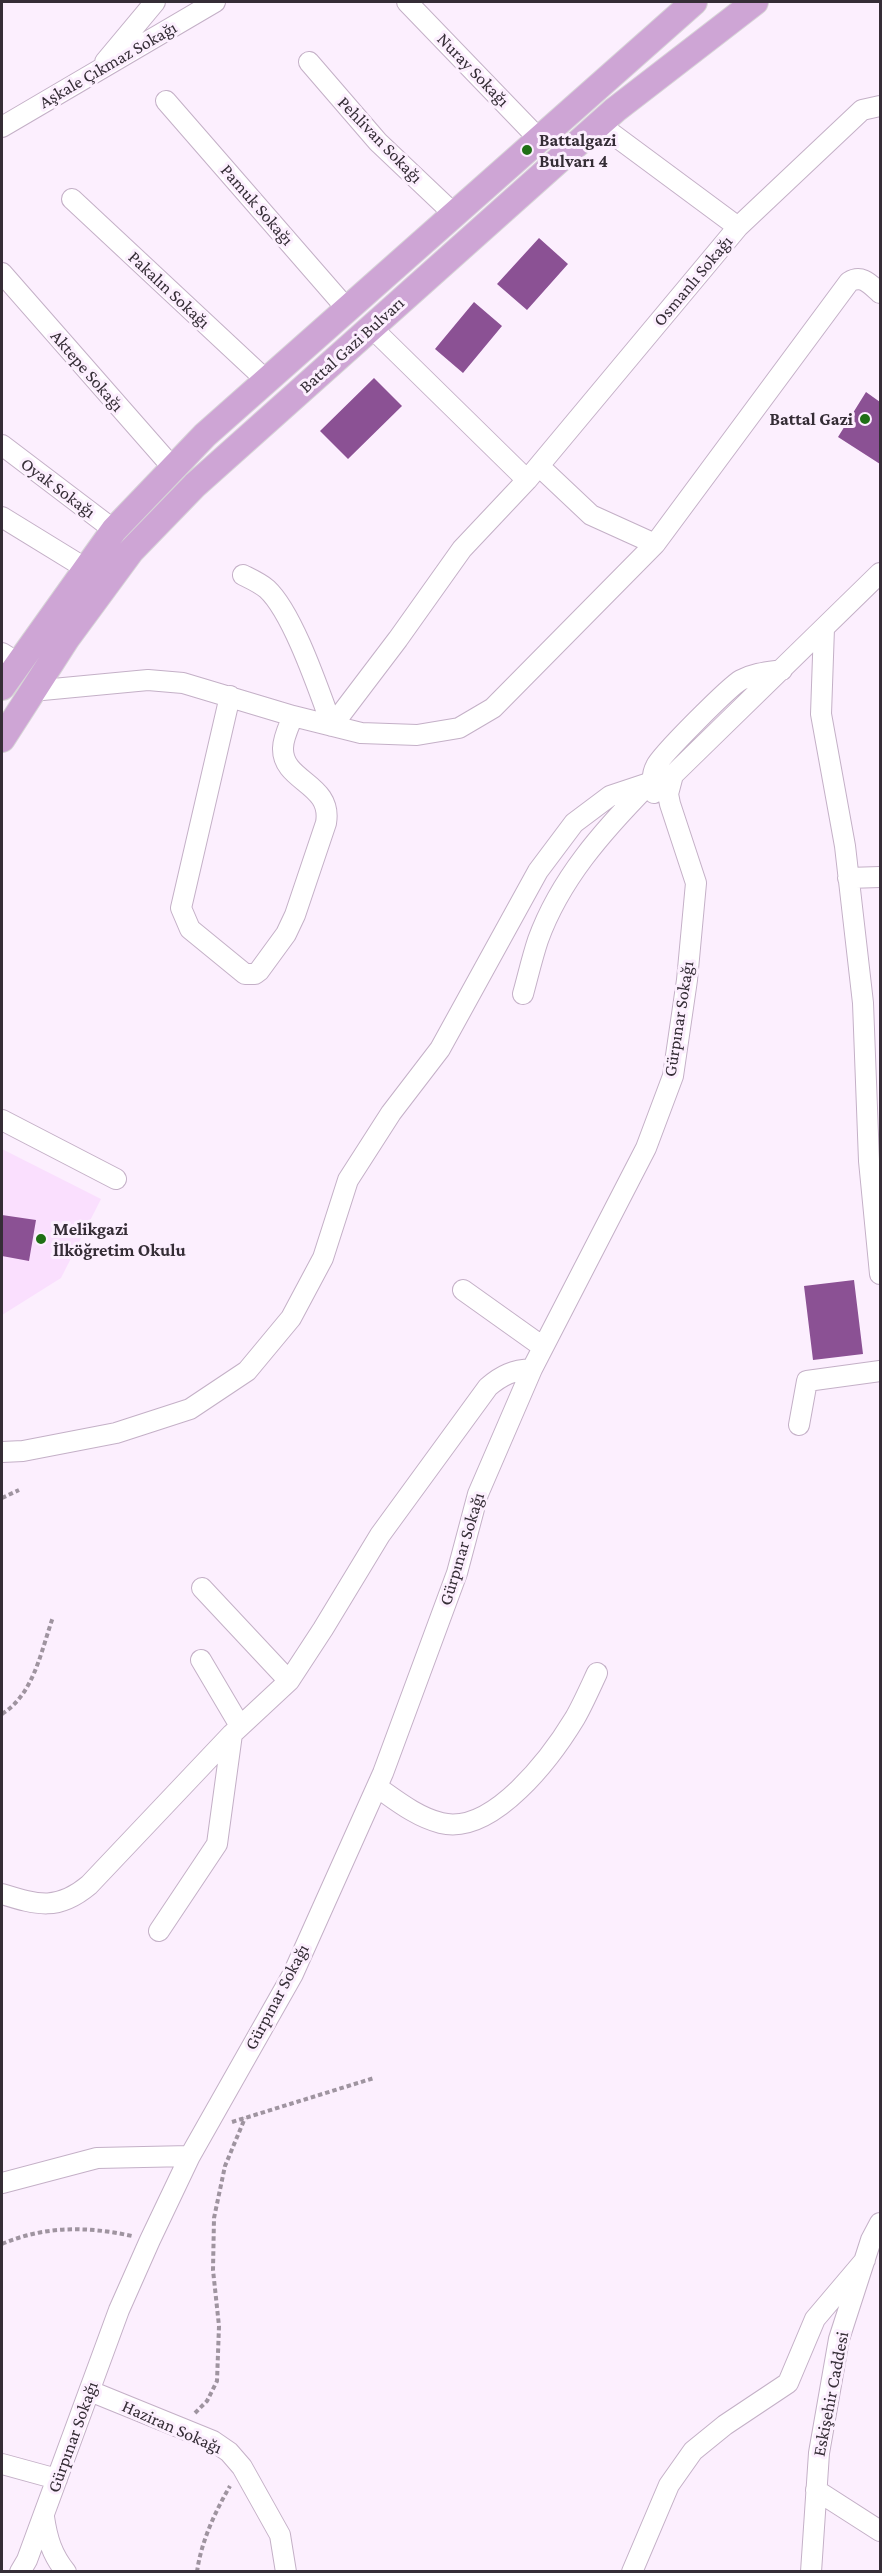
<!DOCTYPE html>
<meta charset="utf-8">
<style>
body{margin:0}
#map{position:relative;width:882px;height:2573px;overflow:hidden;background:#fceffe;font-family:"Crimson Pro",serif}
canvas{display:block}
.frame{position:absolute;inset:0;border:3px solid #352d36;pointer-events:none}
</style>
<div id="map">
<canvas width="882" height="2573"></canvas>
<div class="frame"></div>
</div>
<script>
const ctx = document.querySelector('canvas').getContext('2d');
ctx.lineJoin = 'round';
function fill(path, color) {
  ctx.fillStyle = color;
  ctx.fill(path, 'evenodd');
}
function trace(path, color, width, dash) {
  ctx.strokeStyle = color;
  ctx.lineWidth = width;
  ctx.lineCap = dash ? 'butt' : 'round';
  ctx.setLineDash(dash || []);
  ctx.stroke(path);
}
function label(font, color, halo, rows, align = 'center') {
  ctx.font = font + ' "Crimson Pro",serif';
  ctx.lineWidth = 6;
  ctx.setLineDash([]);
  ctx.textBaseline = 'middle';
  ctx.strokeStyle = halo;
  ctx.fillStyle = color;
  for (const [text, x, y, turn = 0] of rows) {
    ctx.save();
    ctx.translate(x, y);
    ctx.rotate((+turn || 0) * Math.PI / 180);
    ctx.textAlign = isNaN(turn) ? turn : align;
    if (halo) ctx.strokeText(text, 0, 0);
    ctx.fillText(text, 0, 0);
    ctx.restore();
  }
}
fill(new Path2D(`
 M2 1149 101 1199 61 1278 2 1315Z`), '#fadffe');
fill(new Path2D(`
 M539 238 568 264 527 310 497 284Z
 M474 302 502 326 463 373 435 349Z
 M374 378 402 406 348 459 320 431Z
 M866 392 880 402V464L838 437Z
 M2 1215 36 1220 29 1261 2 1256Z
 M854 1280 863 1354 813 1360 804 1286Z`), '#8b5194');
const minor = new Path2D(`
 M407 2 539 139
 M105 62 155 2
 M309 62 378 142 455 215
 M166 101 347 309
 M599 124 738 227
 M2 127 215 2
 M72 199 267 381
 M2 273 173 468
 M372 328 527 480
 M2 445 114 530
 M539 466 591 515 655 544
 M2 517 85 568
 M243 575C251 579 260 583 267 589 293 613 319 691 332 726
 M824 628 821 714 845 846 863 1003 869 1161 880 1274
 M2 653 18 663
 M32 691 148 680 183 683 293 716 361 733 417 735 459 728 493 708 655 544 849 282C862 274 870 284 880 293
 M230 696 181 908 190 929 245 974H255L259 971 286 934 295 915 326 823C333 783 282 782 283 748 283 738 289 726 293 716
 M332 726 398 639 462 549 527 480 738 227 862 110 880 106
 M654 793C652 784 651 775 656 766 661 755 730 686 741 680 754 673 768 672 782 670
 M848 878 880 877
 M523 994C528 976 532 958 538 940 560 879 603 831 647 786
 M2 1120 116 1179
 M463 1290 543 1347
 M799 1425 807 1381 880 1371
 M2 1452 23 1451 116 1433 190 1409 247 1371 291 1318 323 1258 348 1180 391 1113 440 1049 538 871 574 823 610 796 652 782 669 784
 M202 1588 289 1681
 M201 1660 240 1726
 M377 1787C397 1801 417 1817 441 1823 493 1836 552 1756 575 1718 583 1704 590 1688 597 1673
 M2 1894C38 1905 58 1911 89 1885L232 1734 289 1681 323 1629 380 1535 488 1387C502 1375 513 1370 532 1369
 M159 1931 217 1844 232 1734
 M2 2183 97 2158 190 2156
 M90 2391 213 2441 229 2452 242 2467 280 2535 286 2572
 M2 2464 57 2479
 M816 2490 880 2531
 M44 2517C47 2538 52 2555 66 2572
 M20 2572 27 2560 119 2310 150 2240 190 2156 293 1974 383 1773 457 1573 478 1494 532 1369 646 1148 673 1076 687 980 696 883 670 804 668 794 673 775 880 573
 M632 2572 669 2485 693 2451 725 2425 788 2383 815 2319 865 2260
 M811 2572 819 2453 839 2339 871 2240 880 2223`);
const major = new Path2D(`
 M2 687 114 530 205 435 694 2
 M2 739 67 638 131 551 195 485 615 110 755 2`);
trace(minor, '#c4b0c7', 22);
trace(major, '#d7d5d7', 28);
trace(new Path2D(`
 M2 1498 19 1490
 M2 1714C34 1694 41 1651 53 1617
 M232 2122 374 2078
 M2 2244C44 2226 87 2226 132 2236
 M195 2413 207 2401 217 2381 219 2326 213 2270 214 2218 225 2166 245 2118
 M197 2572C201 2542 215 2512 230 2486`), '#9f94a0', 4, [4.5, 3]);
trace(minor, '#fff', 20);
trace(major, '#cea5d5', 26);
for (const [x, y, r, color] of [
 [527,150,6,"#1f6f15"],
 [865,419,6,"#1f6f15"],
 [41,1239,6,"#1f6f15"]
]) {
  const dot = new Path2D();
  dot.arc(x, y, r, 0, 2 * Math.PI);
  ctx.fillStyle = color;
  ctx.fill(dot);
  trace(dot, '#fceffe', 2);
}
label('18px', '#352d36', '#fceffe', [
 ["Aşkale Çıkmaz Sokağı",108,65,-30],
 ["Nuray Sokağı",473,70,46],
 ["Pehlivan Sokağı",380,140,46],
 ["Pamuk Sokağı",257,205,49],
 ["Osmanlı Sokağı",693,281,-50],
 ["Pakalın Sokağı",169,290,43],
 ["Battal Gazi Bulvarı",352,345,-42],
 ["Aktepe Sokağı",87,371,49],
 ["Oyak Sokağı",58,488,37],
 ["Gürpınar Sokağı",679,1019,-81],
 ["Gürpınar Sokağı",462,1549,-73],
 ["Gürpınar Sokağı",277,1997,-62],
 ["Eskişehir Caddesi",831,2394,-79],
 ["Haziran Sokağı",172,2427,24],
 ["Gürpınar Sokağı",73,2437,-70]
]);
label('bold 18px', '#352d36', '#fceffe', [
 ["Battalgazi",539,140],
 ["Bulvarı 4",539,161],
 ["Battal Gazi",853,419,"right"],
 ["Melikgazi",53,1229],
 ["İlköğretim Okulu",53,1250]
], 'left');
</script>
